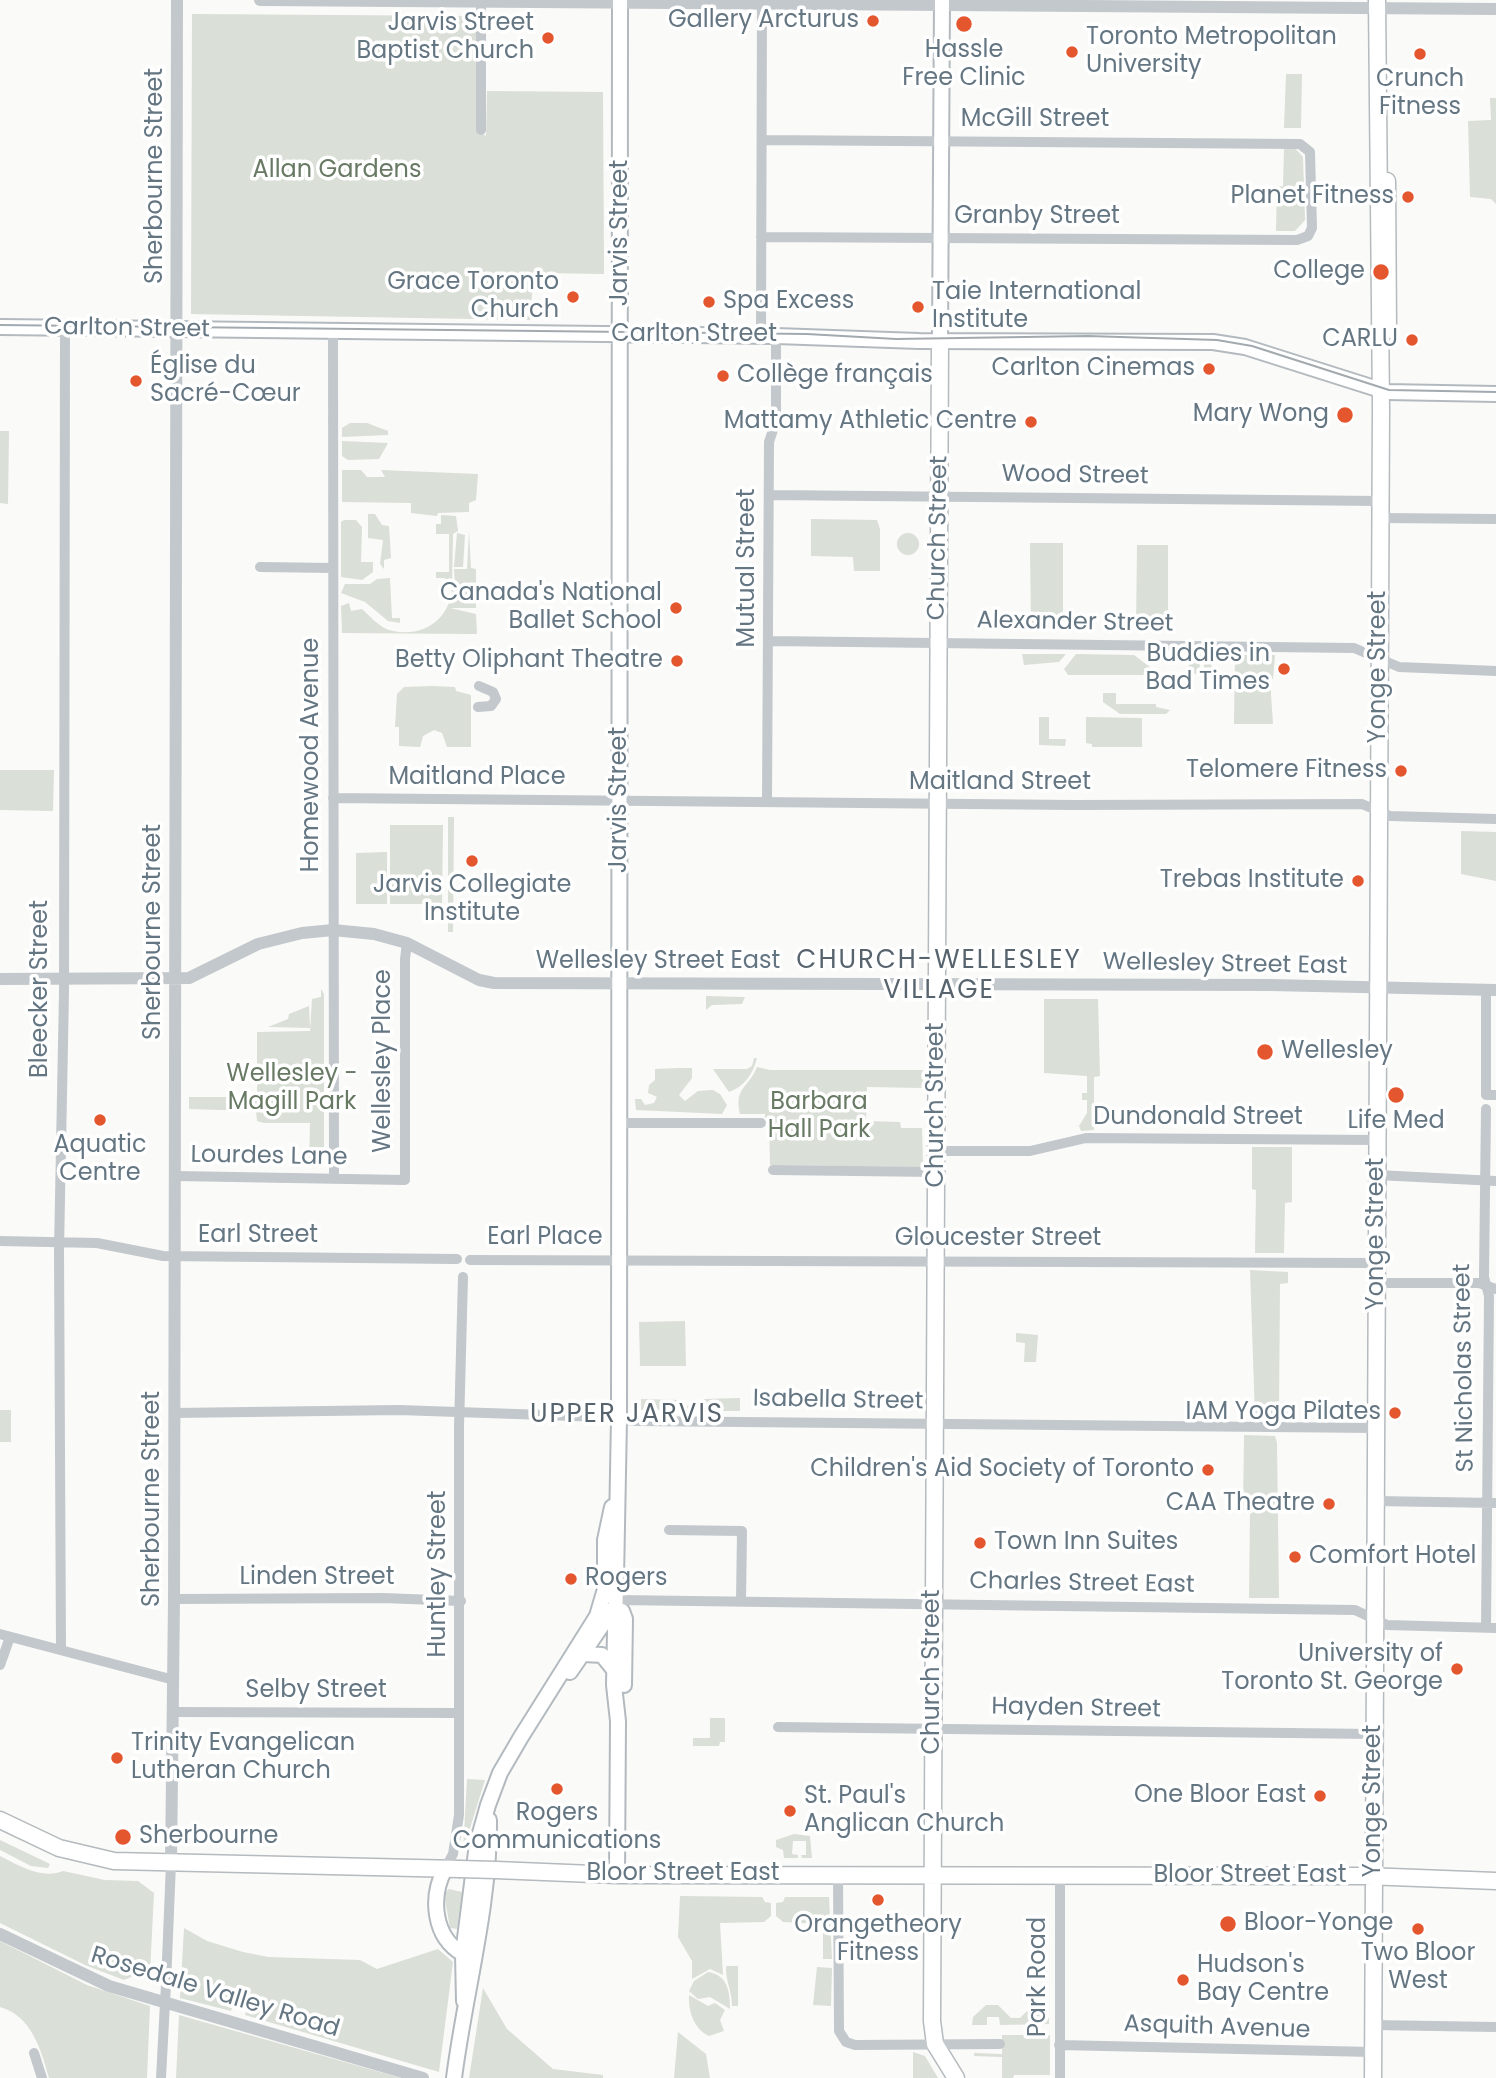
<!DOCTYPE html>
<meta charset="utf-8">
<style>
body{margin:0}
canvas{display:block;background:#fafaf8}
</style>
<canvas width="1496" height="2078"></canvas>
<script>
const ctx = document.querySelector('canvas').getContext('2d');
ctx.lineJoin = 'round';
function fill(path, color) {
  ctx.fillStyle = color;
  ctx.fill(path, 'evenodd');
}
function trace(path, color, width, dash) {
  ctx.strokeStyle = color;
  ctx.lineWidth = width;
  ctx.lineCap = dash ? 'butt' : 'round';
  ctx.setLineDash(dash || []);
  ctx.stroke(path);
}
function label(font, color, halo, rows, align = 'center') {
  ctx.font = font + ' Poppins,sans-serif';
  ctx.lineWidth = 7;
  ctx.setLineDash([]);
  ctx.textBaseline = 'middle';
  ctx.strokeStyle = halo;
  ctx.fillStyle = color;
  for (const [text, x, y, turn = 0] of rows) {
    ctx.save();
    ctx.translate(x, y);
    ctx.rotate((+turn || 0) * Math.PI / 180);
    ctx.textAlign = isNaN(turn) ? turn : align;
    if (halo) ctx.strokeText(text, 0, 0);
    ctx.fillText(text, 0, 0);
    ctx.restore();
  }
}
fill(new Path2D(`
 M192 14 476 16V129L486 136 487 91 603 92 604 274 541 273 532 294 530 320 191 314Z
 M1286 74H1302L1301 128H1284Z
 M1490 98H1496V204L1491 199 1470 197 1468 121 1491 120Z
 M1294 147 1303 157 1305 220 1295 231H1276L1277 187 1283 186 1284 148Z
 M350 423H367L388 431V435L342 437V428Z
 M0 431H9L8 504 0 503Z
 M342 441 388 443 379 459 348 460 342 456Z
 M342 470H361L367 477H385L381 470 478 474 476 500 469 503V512L438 513 437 516 411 513V503L342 502Z
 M368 514H375L382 525 389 526 391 558 384 560V569L380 564 383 540 368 538Z
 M441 515 456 516 458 531 453 534 452 584 447 583 445 578H436V572H449V534H436V524H441Z
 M811 519 877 520 880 529V571H854L853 557 811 556Z
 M344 520H356L362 527 361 562H373V572L362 580 341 577V522Z
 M469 531 471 568 476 569V608H450L476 614 477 634 342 633 341 606 349 603 351 611 362 609C369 615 379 627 389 630 422 639 451 620 452 586L455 585 454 569H467Z
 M897 544a11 11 0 1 1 22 0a11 11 0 1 1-22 0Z
 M457 533 465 535 463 567H454Z
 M1030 543H1063V628L1031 629Z
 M1137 545H1168V628H1136Z
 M390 578 392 618H400V623L388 621 365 602 341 593 345 584H370L377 579Z
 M1022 654H1066L1059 662 1024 665Z
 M1076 654 1134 655 1150 667 1149 675H1068L1064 669Z
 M1196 655H1212L1211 674H1204V663L1200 664 1199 674H1183Z
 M1235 655H1275L1273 679H1270L1273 724H1234Z
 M432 686 455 687 456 691 471 695V747H447L442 733 434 730 423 736 420 747 399 746V727H395L397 694 404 687Z
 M1103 693H1116V704H1156V707L1170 710 1166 714H1120L1103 702Z
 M1039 717H1049V739H1066L1065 746 1039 745Z
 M1086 717 1142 718V747H1092V744L1086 743Z
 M0 770H54L53 811 0 810Z
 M448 817H454L453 932H448Z
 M390 825H443L442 904H390Z
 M1461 831 1496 832V881L1461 874Z
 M387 852V904H356V853Z
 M321 989 324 994V1163L320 1167H309L310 1123H264L257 1121 256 1111 189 1109V1097H257V1032L310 1031 312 999 321 997Z
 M706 997V996L745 997 742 1004 712 1005 706 1010Z
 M1044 999H1098L1100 1076 1094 1077V1130L1081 1131 1079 1126 1087 1113V1100H1082V1093H1087V1076L1044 1073Z
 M309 1006 310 1028 268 1027 288 1019 289 1014Z
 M754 1058H757C753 1074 745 1086 729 1092L713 1069H747L752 1066Z
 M757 1067 770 1070H923L924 1088 867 1087 866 1121 900 1122 901 1128H922L923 1167 770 1165 769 1118H765V1114H740C734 1087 748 1089 757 1067Z
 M679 1068H692V1078L679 1095 685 1101 698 1091 713 1090 720 1094 727 1105 722 1114 636 1110 635 1099H641L645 1105 654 1103 657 1097 648 1093 649 1085 655 1080V1069Z
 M1252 1147H1292V1202L1285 1203 1284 1253H1255L1256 1190 1252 1189Z
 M1250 1270 1288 1272V1283L1280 1284 1279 1411 1288 1412 1285 1419 1277 1416H1255Z
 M685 1321 686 1366H640L639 1322Z
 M1016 1333 1038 1335 1036 1362H1024L1025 1343 1016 1342Z
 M740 1398V1411H703L704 1399Z
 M641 1399 680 1400V1406H693V1410H641Z
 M0 1410H11V1442H0Z
 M1244 1435 1275 1436 1277 1443 1279 1598H1249L1250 1511 1243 1510Z
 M710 1718H725V1742H720L719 1746H693V1738H710Z
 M467 1779 485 1780 463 1851Z
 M794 1834 810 1836 812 1858H802L801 1855H806V1841H793L792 1854 798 1855V1858H784L783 1850 776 1847V1840Z
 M0 1840 50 1864 48 1868 31 1866 0 1850Z
 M0 1856C18 1865 42 1880 63 1871L105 1880 138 1881 154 1893 150 1973H140L124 1980 85 1965 0 1923Z
 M449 1889 462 1892 457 1929 450 1928 444 1894Z
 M680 1896 762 1897 765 1902 771 1903V1916L764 1922 720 1923 723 1975 710 1969 692 1979V1961L678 1937Z
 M785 1897H829L832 1959H823V1924L783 1922 776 1916V1903L783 1902Z
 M184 1928 207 1941 243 1952 268 1957 360 1960 377 1969 438 1949 453 1962 439 2072 245 2015 251 1998 236 1995 231 2011 180 1998Z
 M0 1941 87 1985 150 2006 147 2078H49C41 2050 32 2016 0 2007Z
 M726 1966H738V2006H732C732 1990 725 1980 726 1966Z
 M817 1967 832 1968 831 2006 813 2005Z
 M708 1972C728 1975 730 1992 730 2009L710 1997 698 1999 689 1991 694 1981Z
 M483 1988 507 2029 553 2069 603 2075V2078H469Z
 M1031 1992H1044V2017L1049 2018V2024L1000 2025 999 2017H987V2025H972L973 2017 986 2005H998L1011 2018H1020L1031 2007Z
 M689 1995 708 2006 715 2003 725 2010 720 2020 724 2031 709 2036C694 2029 688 2011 689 1995Z
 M179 2015 401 2078H176Z
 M678 2032 706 2054 710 2078H674Z
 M1002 2035H1050V2075H1014L1013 2078H1002V2057L974 2056V2053L1002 2054Z
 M913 2052 925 2056 938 2078H913Z`), '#dadfd7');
const secondary = new Path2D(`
 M0 327 776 336 919 341 1213 342 1245 347 1387 392 1496 394
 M940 341 942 0
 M622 1611 625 1619 624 1685
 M584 1654 602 1655 614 1670
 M570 1672 614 1608
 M445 1869C430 1897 433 1937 463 1954
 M617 1875 618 1721 614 1685 619 1419 620 0
 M464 2001 463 1954 477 1844 488 1805 500 1773 521 1737 597 1616 605 1589V1540L612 1507
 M454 2078C465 1992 490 1906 489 1820`);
const primary = new Path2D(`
 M1387 181 1388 330
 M940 341 932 2021 935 2044 956 2078
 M0 1820 59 1848 114 1861 459 1869
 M496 1870 617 1875 1366 1876 1496 1881
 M1373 2078 1381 408 1377 0`);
trace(secondary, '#b3babf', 18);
trace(primary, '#b5babe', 19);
trace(new Path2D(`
 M481 1V130
 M761 237 1297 240 1308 236 1312 228 1310 152 1300 144 762 140
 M333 331 334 1179
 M761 335 762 0
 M770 495 1380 501
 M1380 518 1496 519
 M260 567 333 568
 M768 641 1354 648 1399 667 1496 671
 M478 707 491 706 496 699 493 692 479 686
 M333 798 1075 805 1362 804 1390 816 1496 819
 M767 802 769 442 776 421V336
 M1486 990V1095H1496
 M620 1123H761
 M937 1151H1030L1086 1138 1377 1140
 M773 1170 937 1172
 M1377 1175 1496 1181
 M175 1176 405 1180V959L407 943
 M0 1241 97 1243 163 1256 457 1259
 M470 1260 1377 1263
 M1376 1283H1479L1496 1289
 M174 1413 399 1410 603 1417 635 1421 1376 1428
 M1375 1501 1496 1503
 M669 1530 742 1531 741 1600
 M174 1599 383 1598 461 1601
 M618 1600 1355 1610 1387 1625 1496 1628
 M1486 1627 1489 1296 1484 1277 1486 1109
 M0 1634 174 1680
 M61 1650 59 1250 64 992 65 328
 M0 1665 10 1637
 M173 1712 459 1713
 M778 1727 1374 1734
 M445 1869 453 1854 459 1815V1427L463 1277
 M838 1875 839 2031 846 2042 855 2045 1000 2044
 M1060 1876V2078
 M166 1984 171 1863
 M1373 2025 1496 2027
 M1059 2045 1373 2052
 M34 2053 42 2078`), '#c3c8cc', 10);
trace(new Path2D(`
 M260 0 1496 9
 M0 979 189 978 258 944 302 933 333 930 374 934 407 943 479 980 494 983 1270 985 1496 990
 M171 1863 174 1599 177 0
 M0 1934 109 1986 423 2078`), '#c3c8cc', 12);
trace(secondary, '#fff', 14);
trace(primary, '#fff', 16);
trace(new Path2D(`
 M0 325 807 334 896 339 1088 336 1217 340 1252 346 1389 390 1496 392`), '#a2aab0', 2);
const primaryBridge = new Path2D(`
 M459 1869 496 1870`);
trace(primaryBridge, '#b5babe', 19, []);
trace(new Path2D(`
 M161 2078 166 1984`), '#c3c8cc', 10);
trace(primaryBridge, '#fff', 16);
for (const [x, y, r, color] of [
 [873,21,7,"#e4572e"],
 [964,24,9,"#e4572e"],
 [548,38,7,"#e4572e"],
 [1072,52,7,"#e4572e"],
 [1420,54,7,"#e4572e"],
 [1408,197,7,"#e4572e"],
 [1381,272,9,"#e4572e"],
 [573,297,7,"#e4572e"],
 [709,302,7,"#e4572e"],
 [918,307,7,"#e4572e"],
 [1412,340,7,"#e4572e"],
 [1209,369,7,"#e4572e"],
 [723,376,7,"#e4572e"],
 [136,381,7,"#e4572e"],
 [1345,415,9,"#e4572e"],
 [1031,422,7,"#e4572e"],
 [676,608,7,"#e4572e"],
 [677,661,7,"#e4572e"],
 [1284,669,7,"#e4572e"],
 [1401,771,7,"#e4572e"],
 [472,861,7,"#e4572e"],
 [1358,881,7,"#e4572e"],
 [1265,1052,9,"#e4572e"],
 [1396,1095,9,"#e4572e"],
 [100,1120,7,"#e4572e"],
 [1395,1413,7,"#e4572e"],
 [1208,1470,7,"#e4572e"],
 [1329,1504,7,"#e4572e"],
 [980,1543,7,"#e4572e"],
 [1295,1557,7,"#e4572e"],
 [571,1579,7,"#e4572e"],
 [1457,1669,7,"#e4572e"],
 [117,1758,7,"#e4572e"],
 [557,1789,7,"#e4572e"],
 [1320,1796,7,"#e4572e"],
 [790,1811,7,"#e4572e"],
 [123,1837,9,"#e4572e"],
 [878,1900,7,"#e4572e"],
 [1228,1924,9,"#e4572e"],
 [1418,1929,7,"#e4572e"],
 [1183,1980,7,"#e4572e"]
]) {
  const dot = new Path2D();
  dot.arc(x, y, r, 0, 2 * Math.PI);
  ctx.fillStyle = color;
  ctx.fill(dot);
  trace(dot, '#fff', 2.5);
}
label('24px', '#657683', '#fff', [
 ["Gallery Arcturus",859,21],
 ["Jarvis Street",534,24],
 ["Baptist Church",534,52],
 ["Toronto Metropolitan",1086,38,"left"],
 ["University",1086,66,"left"],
 ["Hassle",964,51,"center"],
 ["Free Clinic",964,79,"center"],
 ["Crunch",1420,80,"center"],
 ["Fitness",1420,108,"center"],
 ["Planet Fitness",1394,197],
 ["College",1365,272],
 ["Grace Toronto",559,283],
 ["Church",559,311],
 ["Taie International",932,293,"left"],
 ["Institute",932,321,"left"],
 ["Spa Excess",723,302,"left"],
 ["CARLU",1398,340],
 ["Église du",150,367,"left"],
 ["Sacré-Cœur",150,395,"left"],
 ["Carlton Cinemas",1195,369],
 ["Collège français",737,376,"left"],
 ["Mary Wong",1329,415],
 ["Mattamy Athletic Centre",1017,422],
 ["Canada's National",662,594],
 ["Ballet School",662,622],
 ["Buddies in",1270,655],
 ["Bad Times",1270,683],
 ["Betty Oliphant Theatre",663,661],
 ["Telomere Fitness",1387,771],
 ["Trebas Institute",1344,881],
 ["Jarvis Collegiate",472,886,"center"],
 ["Institute",472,914,"center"],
 ["Wellesley",1281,1052,"left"],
 ["Life Med",1396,1122,"center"],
 ["Aquatic",100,1146,"center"],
 ["Centre",100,1174,"center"],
 ["IAM Yoga Pilates",1381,1413],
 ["Children's Aid Society of Toronto",1194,1470],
 ["CAA Theatre",1315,1504],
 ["Town Inn Suites",994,1543,"left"],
 ["Comfort Hotel",1309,1557,"left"],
 ["Rogers",585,1579,"left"],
 ["University of",1443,1655],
 ["Toronto St. George",1443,1683],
 ["Trinity Evangelican",131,1744,"left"],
 ["Lutheran Church",131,1772,"left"],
 ["One Bloor East",1306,1796],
 ["St. Paul's",804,1797,"left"],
 ["Anglican Church",804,1825,"left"],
 ["Rogers",557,1814,"center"],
 ["Communications",557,1842,"center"],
 ["Sherbourne",139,1837,"left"],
 ["Bloor-Yonge",1244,1924,"left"],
 ["Orangetheory",878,1926,"center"],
 ["Fitness",878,1954,"center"],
 ["Two Bloor",1418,1954,"center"],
 ["West",1418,1982,"center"],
 ["Hudson's",1197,1966,"left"],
 ["Bay Centre",1197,1994,"left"]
], 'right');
label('24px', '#657683', '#fff', [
 ["McGill Street",1035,120],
 ["Sherbourne Street",156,176,-90],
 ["Granby Street",1037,217],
 ["Jarvis Street",621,233,-90],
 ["Carlton Street",127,329,1],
 ["Carlton Street",694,335],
 ["Wood Street",1075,476,1],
 ["Church Street",939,538,-89],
 ["Mutual Street",748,568,-90],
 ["Alexander Street",1075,623,1],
 ["Yonge Street",1379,667,-90],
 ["Homewood Avenue",312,755,-90],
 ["Maitland Place",477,778],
 ["Maitland Street",1000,783],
 ["Jarvis Street",620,800,-90],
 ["Sherbourne Street",154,932,-90],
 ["Wellesley Street East",658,962],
 ["Wellesley Street East",1225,965,1],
 ["Bleecker Street",41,989,-90],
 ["Wellesley Place",384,1061,-90],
 ["Church Street",937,1105,-90],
 ["Dundonald Street",1198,1118],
 ["Lourdes Lane",269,1157,1],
 ["Yonge Street",1377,1234,-90],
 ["Earl Street",258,1236],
 ["Earl Place",545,1238],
 ["Gloucester Street",998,1239],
 ["St Nicholas Street",1465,1368,-91],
 ["Isabella Street",838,1401,1],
 ["Sherbourne Street",153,1499,-90],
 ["Huntley Street",439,1574,-90],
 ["Linden Street",317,1578],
 ["Charles Street East",1082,1584,1],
 ["Church Street",933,1672,-90],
 ["Selby Street",316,1691],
 ["Hayden Street",1076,1709,1],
 ["Yonge Street",1374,1801,-90],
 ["Bloor Street East",683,1874],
 ["Bloor Street East",1250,1876],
 ["Park Road",1039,1977,-90],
 ["Rosedale Valley Road",215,1993,17],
 ["Asquith Avenue",1217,2028,2]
]);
label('24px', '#687a64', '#fff', [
 ["Allan Gardens",337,171],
 ["Wellesley -",292,1075],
 ["Magill Park",292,1103],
 ["Barbara",819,1103],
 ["Hall Park",819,1131]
]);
ctx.letterSpacing = '2px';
label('26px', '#57646e', '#fff', [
 ["CHURCH-WELLESLEY",939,961],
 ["VILLAGE",939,991],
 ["UPPER JARVIS",627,1415]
]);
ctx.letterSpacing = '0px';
</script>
